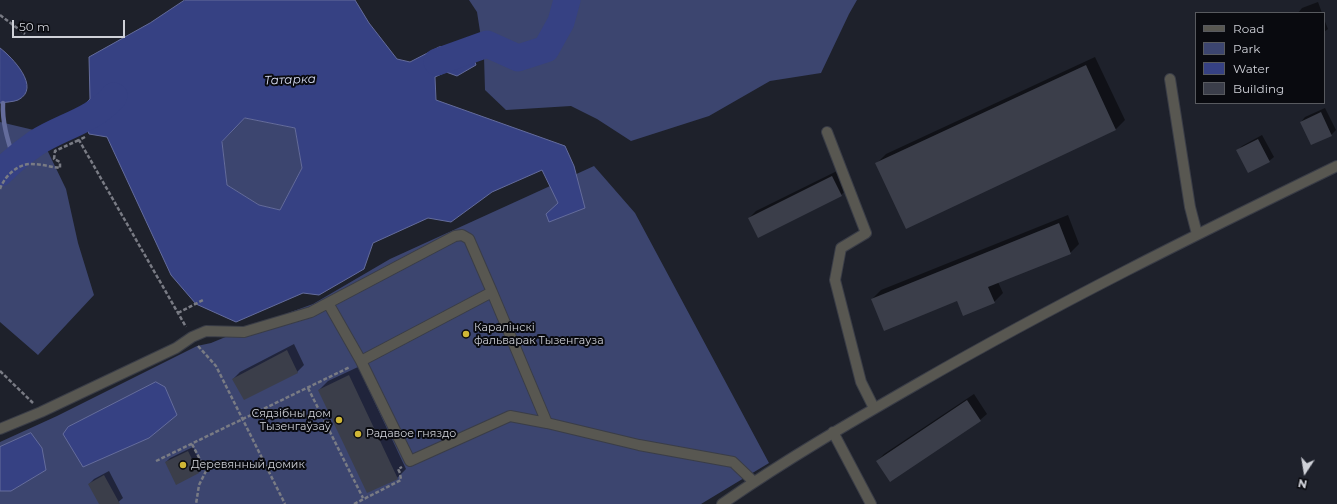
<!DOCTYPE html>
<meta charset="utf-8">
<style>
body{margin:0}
#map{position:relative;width:1337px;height:504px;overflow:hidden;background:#1e212b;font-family:Montserrat,sans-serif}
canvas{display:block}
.legend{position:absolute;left:1195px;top:12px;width:130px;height:92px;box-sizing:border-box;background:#090a0f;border:1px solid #585a5f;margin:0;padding:5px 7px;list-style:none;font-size:12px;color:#cfd1d8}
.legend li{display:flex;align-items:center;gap:8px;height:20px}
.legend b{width:20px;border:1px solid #585a5f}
.north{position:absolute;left:1285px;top:452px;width:40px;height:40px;-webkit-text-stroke:3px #090a0f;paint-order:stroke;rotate:192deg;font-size:11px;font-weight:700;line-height:16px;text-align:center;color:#cfd1d8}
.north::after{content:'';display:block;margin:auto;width:14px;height:18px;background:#cfd1d8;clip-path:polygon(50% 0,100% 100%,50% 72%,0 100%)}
.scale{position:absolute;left:12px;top:20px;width:113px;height:18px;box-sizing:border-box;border:2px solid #cfd1d8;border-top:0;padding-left:5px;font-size:12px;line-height:14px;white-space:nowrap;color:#cfd1d8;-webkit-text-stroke:3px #090a0f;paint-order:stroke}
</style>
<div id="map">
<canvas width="1337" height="504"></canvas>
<ul class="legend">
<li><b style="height:5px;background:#585751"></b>Road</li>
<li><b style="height:11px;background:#3c456f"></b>Park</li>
<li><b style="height:11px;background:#364183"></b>Water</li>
<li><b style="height:11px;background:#3b3e4a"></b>Building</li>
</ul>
<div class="north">N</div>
<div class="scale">50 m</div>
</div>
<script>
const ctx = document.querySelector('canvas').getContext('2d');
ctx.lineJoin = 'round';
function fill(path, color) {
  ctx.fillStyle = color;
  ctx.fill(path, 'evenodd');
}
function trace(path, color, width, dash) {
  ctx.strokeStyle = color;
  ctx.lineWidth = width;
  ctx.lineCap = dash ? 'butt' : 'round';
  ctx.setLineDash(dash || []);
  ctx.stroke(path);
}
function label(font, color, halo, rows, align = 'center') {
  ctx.font = font + ' Montserrat,sans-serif';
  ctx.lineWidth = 4;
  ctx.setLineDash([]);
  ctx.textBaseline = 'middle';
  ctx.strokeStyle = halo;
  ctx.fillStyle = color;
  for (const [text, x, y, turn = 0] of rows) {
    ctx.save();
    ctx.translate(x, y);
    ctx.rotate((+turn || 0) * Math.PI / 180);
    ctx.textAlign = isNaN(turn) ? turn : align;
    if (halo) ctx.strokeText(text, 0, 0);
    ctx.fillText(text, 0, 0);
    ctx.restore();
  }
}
fill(new Path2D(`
 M469 0H857L849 14 821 73 770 81 709 116 631 141 597 119 571 106 506 110 485 90 484 57 477 12Z
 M245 118 295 128 302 168 280 210 259 205 227 185 222 142Z
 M0 122 38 131 66 189 78 243 94 295 38 355 0 322Z
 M594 166 635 213 769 463 701 504H0V442L57 416 197 346 211 343 252 326 313 304 390 259Z`), '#3c456f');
const water = new Path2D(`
 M185 0H355L369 23 397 59 410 62 439 47 468 43 476 65 457 76 446 72 435 77 436 100 565 146 574 166 585 208 549 222 546 214 558 203 542 170 492 192 451 222 428 218 373 243 364 269 319 295 303 293 236 322 196 304 171 275 107 137 89 134 82 108 90 99 89 57 150 23ZM245 118 295 128 302 168 280 210 259 205 227 185 222 142Z
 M0 48C12 57 42 88 18 100 13 102 6 102 0 103Z
 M156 382 165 387 177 415 149 438 83 467 63 434 68 427Z
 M31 433 42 448 46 470 11 491H0V447Z`);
fill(water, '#364183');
trace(water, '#646c9c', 1);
fill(new Path2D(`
 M1318 2 1322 13H1298L1302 8Z
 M1324 19 1328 29 1324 32Z
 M1095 57 1125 120 1116 129 907 227 877 163 886 154Z
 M1325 108 1336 130 1331 135 1301 122 1305 117Z
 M1262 135 1274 157 1269 161 1238 150 1242 146Z
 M839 170 848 188 841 195 749 218 756 211Z
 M1068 215 1079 244 1070 253 998 282 1003 293 994 302 958 300 872 299 881 290Z
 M294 344 304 365 297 372 244 398 233 379 240 372Z
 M358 367 406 469 397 478 319 390 328 381Z
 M974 394 987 414 980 420 877 461 884 454Z
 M193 447 203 468 199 472 176 483 166 462 170 458Z
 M109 471 123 498 116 504H100L89 484 94 479Z`), '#0007');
trace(new Path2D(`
 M3 103C2 123 8 141 14 160`), '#646c9c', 4.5);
trace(new Path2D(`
 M437 62 487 44 518 58 546 49 561 22 567 0
 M0 173C11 162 23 152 36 143 62 126 93 121 114 96`), '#364183', 27);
fill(new Path2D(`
 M1086 65 1116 130 906 229 875 163Z
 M1321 112 1332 136 1311 145 1300 122Z
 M1258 139 1270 162 1248 173 1236 150Z
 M832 176 842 196 758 238 748 218Z
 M1059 223 1071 254 988 287 995 303 963 316 957 301 884 331 871 299Z
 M287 350 298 373 244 400 232 379Z
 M349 375 398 479 367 493 318 390Z
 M967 400 981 421 890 482 876 461Z
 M188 451 199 473 176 485 165 462Z
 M104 475 120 504H99L88 484Z`), '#3b3e4a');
const minor = new Path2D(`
 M1170 79 1190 207 1197 234
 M827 132 866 233 841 248 835 280 861 382 874 408
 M492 292 547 423
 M328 303 455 236 462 235 469 239 492 292 361 361
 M0 429 41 412 176 348 192 337 206 331 244 332 311 312 328 303 361 361 410 461 510 416 547 423 639 445 733 462 754 482
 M833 432 871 504
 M722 504C785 460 851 422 917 384 1054 305 1195 235 1337 166`);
trace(minor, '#3a3d47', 12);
trace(new Path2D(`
 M0 15 25 34
 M85 137 79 140 186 327
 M0 189C4 177 17 164 31 164 41 164 51 167 60 168V162L54 159 55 151 79 140
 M178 313 203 300
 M198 346 216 366 285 504
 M0 371 33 403
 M308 388 363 498
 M192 444 206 471 199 485 196 504
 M156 461 350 367
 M354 504 401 480 400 473 398 469 402 467`), '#797b84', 2.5, [4, 2]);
trace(minor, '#585751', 10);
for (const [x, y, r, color] of [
 [466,334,4,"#d0b736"],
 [339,420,4,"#d0b736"],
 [358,434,4,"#d0b736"],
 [183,465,4,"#d0b736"]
]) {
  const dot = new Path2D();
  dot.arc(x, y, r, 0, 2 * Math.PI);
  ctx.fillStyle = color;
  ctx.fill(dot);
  trace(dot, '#090a0f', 1.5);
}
label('11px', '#cfd1d8', '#090a0f', [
 ["Каралінскі",474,328],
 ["фальварак Тызенгауза",474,341],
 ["Сядзібны дом",331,414,"right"],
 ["Тызенгаўзаў",331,427,"right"],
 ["Радавое гняздо",366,434],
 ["Деревянный домик",191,465]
], 'left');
label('italic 12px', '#dadff4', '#090a0f', [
 ["Татарка",290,80,-2]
]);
</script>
